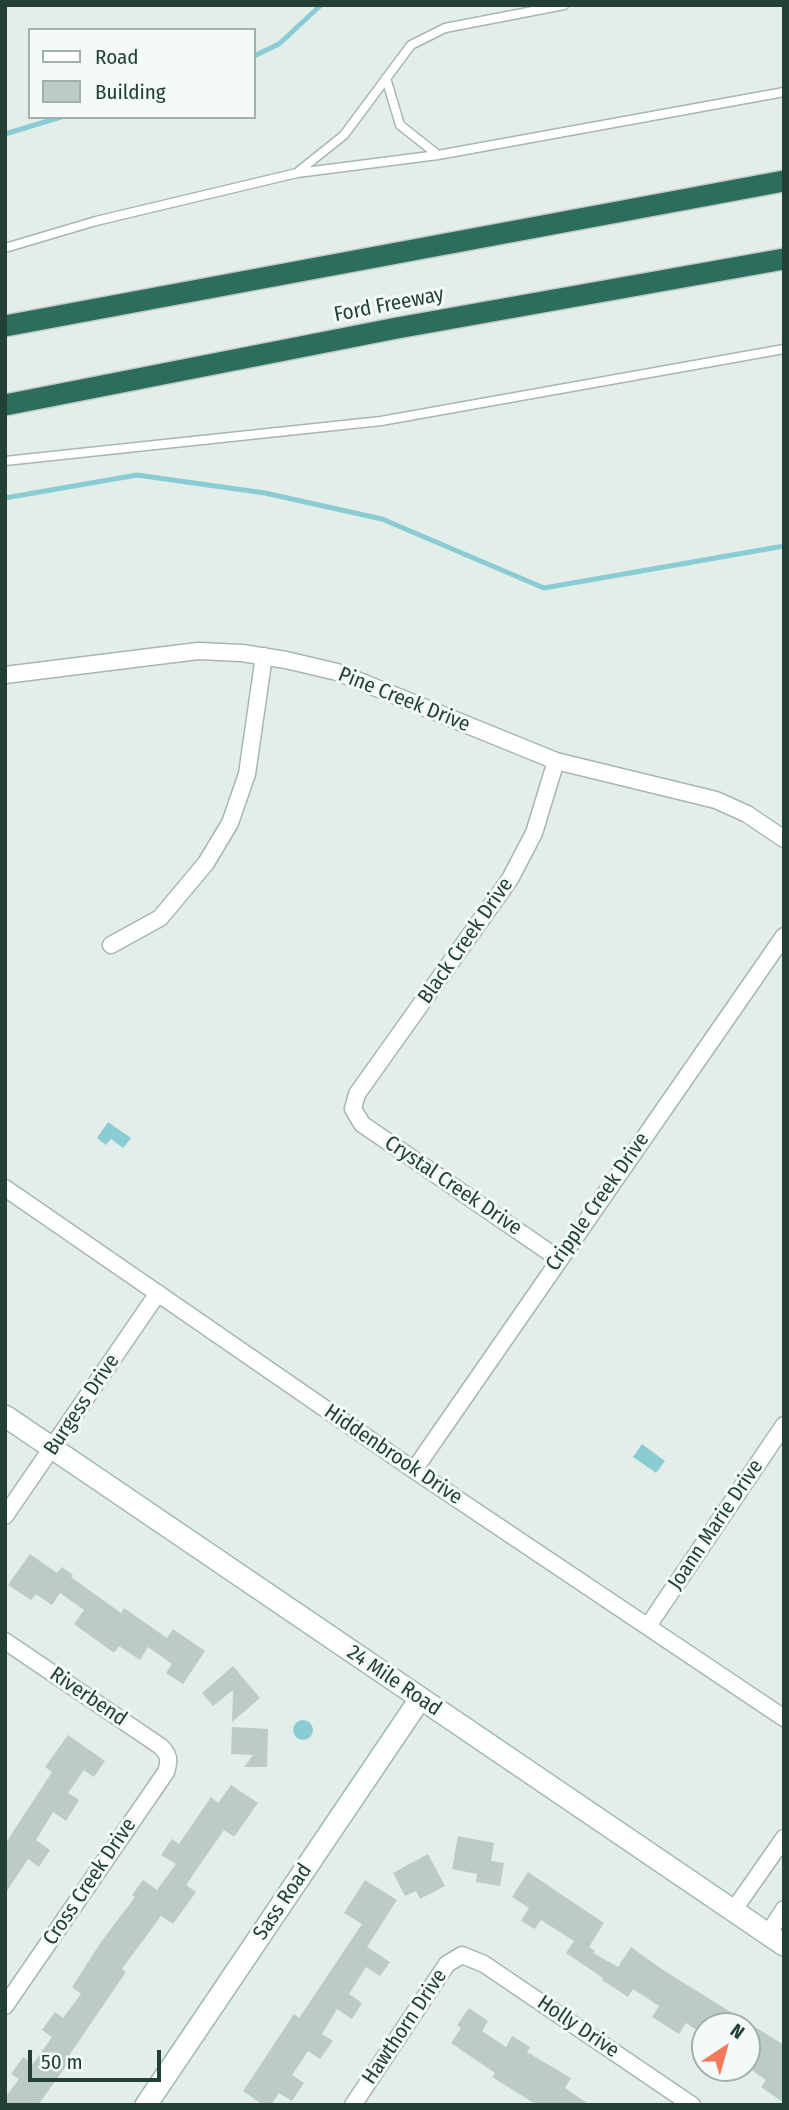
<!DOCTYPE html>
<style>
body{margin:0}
#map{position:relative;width:789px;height:2110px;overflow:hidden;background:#e4eee9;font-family:"Fira Sans Condensed",sans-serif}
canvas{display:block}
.frame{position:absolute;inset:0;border:7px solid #224036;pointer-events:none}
.legend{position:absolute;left:28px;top:28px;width:228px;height:91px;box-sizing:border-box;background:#f4faf7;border:2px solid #a0b0aa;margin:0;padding:9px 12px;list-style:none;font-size:21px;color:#224036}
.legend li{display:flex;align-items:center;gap:14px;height:35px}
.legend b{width:35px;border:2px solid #a0b0aa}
.north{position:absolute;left:691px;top:2012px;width:70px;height:70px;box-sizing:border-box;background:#f4faf7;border:2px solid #a0b0aa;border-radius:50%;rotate:36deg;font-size:19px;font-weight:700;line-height:28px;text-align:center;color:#224036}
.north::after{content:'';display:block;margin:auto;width:24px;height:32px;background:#f6785a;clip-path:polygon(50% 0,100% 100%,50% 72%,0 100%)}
.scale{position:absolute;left:28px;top:2050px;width:133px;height:32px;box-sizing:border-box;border:4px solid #224036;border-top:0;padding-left:9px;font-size:21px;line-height:24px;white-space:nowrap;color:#224036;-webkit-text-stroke:5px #f4faf7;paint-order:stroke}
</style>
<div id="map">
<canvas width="789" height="2110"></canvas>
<div class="frame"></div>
<ul class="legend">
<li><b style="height:9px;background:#fff"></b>Road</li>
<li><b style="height:19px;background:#bcccc4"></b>Building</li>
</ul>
<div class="north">N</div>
<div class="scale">50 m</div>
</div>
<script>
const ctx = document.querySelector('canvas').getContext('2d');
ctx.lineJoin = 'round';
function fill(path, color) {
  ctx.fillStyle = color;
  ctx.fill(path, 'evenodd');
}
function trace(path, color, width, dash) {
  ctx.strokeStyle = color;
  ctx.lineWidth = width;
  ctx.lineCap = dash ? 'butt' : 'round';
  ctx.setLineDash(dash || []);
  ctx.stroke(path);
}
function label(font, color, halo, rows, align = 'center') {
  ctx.font = font + ' "Fira Sans Condensed",sans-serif';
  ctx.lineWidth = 6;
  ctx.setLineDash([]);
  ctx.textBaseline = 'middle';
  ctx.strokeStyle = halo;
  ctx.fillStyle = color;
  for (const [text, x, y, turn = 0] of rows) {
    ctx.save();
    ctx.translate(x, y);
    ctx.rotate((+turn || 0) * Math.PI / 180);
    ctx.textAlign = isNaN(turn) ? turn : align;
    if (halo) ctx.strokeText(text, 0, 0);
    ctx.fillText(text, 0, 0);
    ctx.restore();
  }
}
fill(new Path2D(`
 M108 1122 131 1138 123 1148 111 1139 106 1145 97 1138Z
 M642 1444 665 1461 656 1473 633 1457Z
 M293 1730a10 10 0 1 1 20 0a10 10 0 1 1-20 0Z`), '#8accd4');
trace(new Path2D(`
 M254 56 279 44 321 5
 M5 134 61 117
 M5 498 137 475 265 493 382 519 544 588 784 546`), '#8accd4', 5);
fill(new Path2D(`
 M30 1554 57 1573 62 1567 73 1575 71 1577 121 1613 124 1608 167 1638 173 1629 205 1651 183 1684 166 1673 172 1664 148 1647 140 1660 119 1646 114 1653 74 1624 84 1610 60 1593 52 1605 36 1594 31 1600 8 1585Z
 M233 1666 260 1698 232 1722 233 1690 213 1706 202 1693Z
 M232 1727 268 1729 267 1767H244L253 1755 231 1754Z
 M68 1735 105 1761 94 1777 84 1770 68 1793 79 1800 66 1821 53 1812 36 1840 50 1850 39 1867 28 1859 5 1894V1844L52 1772 45 1767Z
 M231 1785 258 1803 234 1837 224 1830 186 1885 196 1892 173 1924 161 1916 122 1969 126 1972 66 2060 69 2062 38 2105H5V2098L19 2079 11 2074 23 2057 33 2064 52 2037 42 2030 55 2012 63 2018 81 1994 72 1987 101 1942 135 1897 132 1895 143 1880 157 1890 176 1864 161 1855 172 1839 179 1844 211 1797 218 1803Z
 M458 1836 494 1843 491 1861 504 1863 500 1886 476 1882 477 1874 452 1869Z
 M428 1854 445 1886 420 1899 416 1891 405 1896 393 1873Z
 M528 1872 604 1923 589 1947 595 1951 593 1953 618 1967 631 1947 663 1970 784 2045V2103L761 2087 766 2080 747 2067V2026H704L700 2032 686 2023 679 2034 652 2017 659 2006 633 1989 628 1997 602 1980 603 1978 566 1953 574 1941 541 1920 535 1929 521 1921 529 1908 512 1897Z
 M365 1880 397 1900 367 1947 390 1962 380 1976 366 1967 349 1994 362 2003 352 2019 337 2009 322 2034 333 2041 320 2059 308 2051 292 2075 304 2083 292 2101 279 2093 271 2105H263L243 2091 294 2014 299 2018 362 1924 344 1913Z
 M469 2008 488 2021 482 2031 506 2047 512 2036 530 2047 527 2052 571 2078 565 2088 590 2105H537L492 2077 495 2073 451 2043 461 2028 457 2025Z`), '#bcccc4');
const lane = new Path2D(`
 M386 78 400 125 438 155
 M299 171 344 135 411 45 445 28 564 5
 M5 248 96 221 297 173 438 155 784 92
 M5 461 381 421 784 349`);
const street = new Path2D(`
 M5 675 198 651 242 653 286 660 337 672 556 761 716 800 747 814 784 839
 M556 761 534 833 510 879 357 1094 353 1109 362 1124 559 1259
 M111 945 160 918 206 863 230 823 247 774 264 656
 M5 1188 414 1470 784 1718
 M414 1470 784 936
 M5 1516 158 1293
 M648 1626 784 1425
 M5 1641 160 1746C169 1754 170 1760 166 1772L5 2006
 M733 1911 784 1838
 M768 1934 784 1909
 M353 2105 447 1964 462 1955 484 1964 692 2105`);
const secondary = new Path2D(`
 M5 1416 784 1945
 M146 2105 420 1699`);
const highway = new Path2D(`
 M5 326 784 181
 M5 405 397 328 784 259`);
trace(lane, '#a6b6b0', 11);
trace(street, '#a6b6b0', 19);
trace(secondary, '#a1bab0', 24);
trace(highway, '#c1cac7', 24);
trace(lane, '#fff', 8);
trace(street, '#fff', 16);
trace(secondary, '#fff', 21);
trace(highway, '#2d6d5d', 21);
label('21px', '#224036', '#f4faf7', [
 ["Ford Freeway",389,305,-11],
 ["Pine Creek Drive",404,700,22],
 ["Black Creek Drive",466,941,-55],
 ["Crystal Creek Drive",453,1186,34],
 ["Cripple Creek Drive",598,1202,-55],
 ["Burgess Drive",82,1405,-56],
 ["Hiddenbrook Drive",393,1455,34],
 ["Joann Marie Drive",716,1525,-56],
 ["24 Mile Road",394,1681,34],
 ["Riverbend",88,1697,34],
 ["Cross Creek Drive",90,1882,-56],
 ["Sass Road",283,1902,-56],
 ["Hawthorn Drive",405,2027,-56],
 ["Holly Drive",578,2027,34]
]);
</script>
